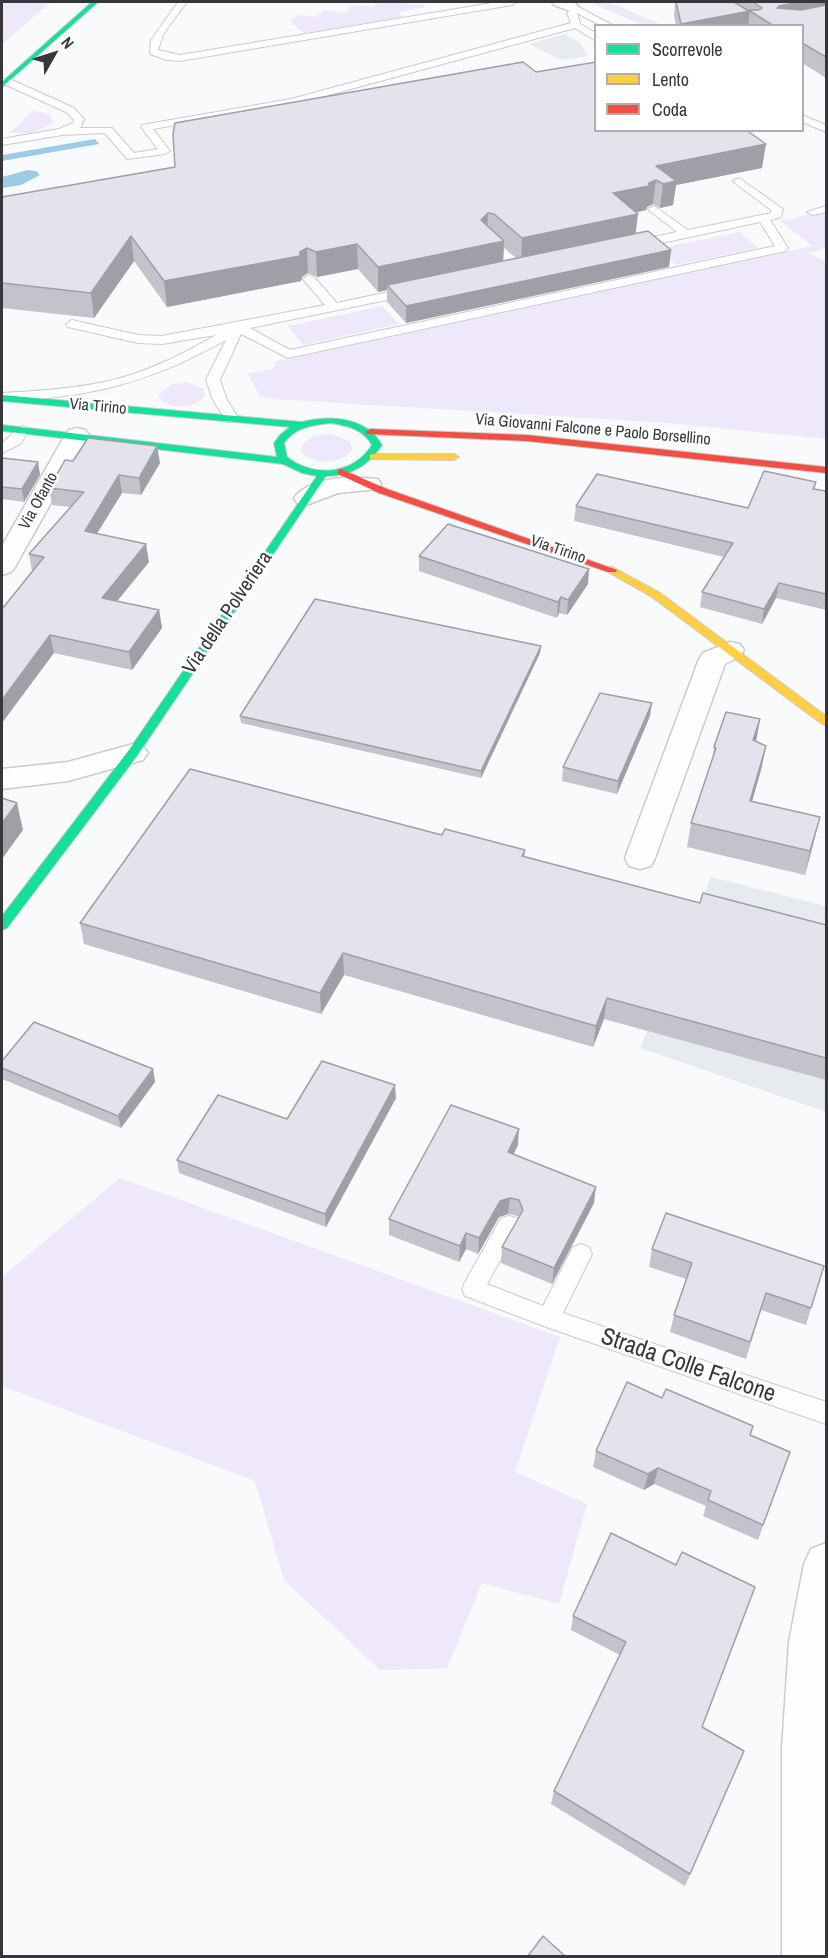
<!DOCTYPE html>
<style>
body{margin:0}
#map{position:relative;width:828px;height:1958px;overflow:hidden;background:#f9fafc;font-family:"Archivo Narrow",sans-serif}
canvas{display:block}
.frame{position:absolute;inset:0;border:3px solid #35373a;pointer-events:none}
.legend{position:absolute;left:594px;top:24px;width:210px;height:108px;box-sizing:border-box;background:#fff;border:2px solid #aeafb0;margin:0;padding:8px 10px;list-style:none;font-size:18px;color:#35373a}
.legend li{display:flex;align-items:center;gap:12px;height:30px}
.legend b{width:30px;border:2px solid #aeafb0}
.north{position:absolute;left:24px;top:24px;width:60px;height:60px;-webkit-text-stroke:4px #fff;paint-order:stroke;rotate:51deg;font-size:16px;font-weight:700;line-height:24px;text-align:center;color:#35373a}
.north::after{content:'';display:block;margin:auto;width:21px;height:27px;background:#35373a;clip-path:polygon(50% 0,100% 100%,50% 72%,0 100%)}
</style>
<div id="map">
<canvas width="828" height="1958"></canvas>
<div class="frame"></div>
<ul class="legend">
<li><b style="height:8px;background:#16e098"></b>Scorrevole</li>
<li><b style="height:8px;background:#ffcf43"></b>Lento</li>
<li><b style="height:8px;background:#f24e42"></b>Coda</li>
</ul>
<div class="north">N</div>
</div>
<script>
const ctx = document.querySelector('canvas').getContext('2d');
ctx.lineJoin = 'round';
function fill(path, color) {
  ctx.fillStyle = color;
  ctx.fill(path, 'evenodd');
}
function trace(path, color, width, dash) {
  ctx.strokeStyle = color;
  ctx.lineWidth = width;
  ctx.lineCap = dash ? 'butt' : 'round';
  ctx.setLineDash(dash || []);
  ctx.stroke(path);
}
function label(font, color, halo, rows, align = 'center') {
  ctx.font = font + ' "Archivo Narrow",sans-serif';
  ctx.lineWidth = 5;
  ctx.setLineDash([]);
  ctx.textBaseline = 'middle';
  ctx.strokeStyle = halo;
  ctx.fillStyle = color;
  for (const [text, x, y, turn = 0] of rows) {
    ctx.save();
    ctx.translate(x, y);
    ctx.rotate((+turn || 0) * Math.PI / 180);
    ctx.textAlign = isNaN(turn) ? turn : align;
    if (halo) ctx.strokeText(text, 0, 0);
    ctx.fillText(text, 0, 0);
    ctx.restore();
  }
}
fill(new Path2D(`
 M565 34 580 43 588 56 561 60 529 44Z
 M711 877 826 906V1112L640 1048Z`), '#e7ebf0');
fill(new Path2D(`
 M2 2H51L2 44Z
 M378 2 423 4 425 7 399 12 403 17 304 33 290 21 299 15 315 17 325 10 344 13 353 5 373 7Z
 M590 2H609L662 25H642Z
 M33 110 51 115 53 123 33 133H10Z
 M826 211V248L808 253 826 262V439L670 423 273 399 260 396 248 374 274 369 275 362 813 246 780 221Z
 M739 232 759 248 676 265 657 249Z
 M382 306 399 324 303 345 288 326Z
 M187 382 204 389 205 396C193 409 171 410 159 398V394L172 384Z
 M330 434 350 441 352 450C341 465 313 465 301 452L303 443 314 436Z
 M120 1178 560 1337 515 1472 587 1504 559 1604 482 1583 447 1668 380 1670 284 1580 255 1481 2 1386V1277Z`), '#efe7fa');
fill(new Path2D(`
 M95 139 99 144 2 161V155Z
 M28 170 36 171 40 175 21 185 2 188V177Z`), '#9bcce5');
const lane = new Path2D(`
 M178 2H187L164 33 158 50 180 55 498 2H517L512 5 180 61 167 60 150 54 151 40Z
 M567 4H573L614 26H602L577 13 580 24 596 33V41L575 28 292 105 153 129 170 151 165 154 127 159 105 133 62 135 2 145V139L59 129 73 123 74 120 66 112 2 83V79H10L74 108 84 119 80 128H112L134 153 158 149 141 127 142 125 291 99 571 23 567 13 571 10 567 8Z
 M802 115 826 125V132L802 122Z
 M739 178 783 209 781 217 770 220 788 248 786 251 288 358 241 334 220 380 227 400 239 419 237 422H227L213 400 206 380 226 340C150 383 88 398 2 401V393C36 391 71 389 104 382 144 374 181 355 216 335L162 344 138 343 68 327 66 324 72 320 138 335 162 336 325 305 303 279 309 275 313 276 337 303 411 287 417 291 411 295 250 328 290 350 775 246 760 222 634 249 628 245 630 242 677 232 650 211 648 209 654 206 688 230 771 213V210L735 183 733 181Z
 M826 206V212L813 215 807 212Z
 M23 426 30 430 20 444 2 453V443C9 439 15 428 23 426Z
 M509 1216 517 1218 520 1225 487 1284 543 1306 573 1247 581 1244 589 1247 592 1254 563 1313 826 1402V1424L549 1328 465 1296 462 1289 465 1282 501 1218Z`);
const street = new Path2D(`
 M552 2H573L578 6 570 11 554 5Z
 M77 428 85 430 89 435 15 567 11 572 2 575V546L65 435 69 430Z
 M352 477 378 479 381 484 378 489 338 493 306 505 297 503 294 498C305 482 334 478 352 477Z
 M730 642 740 644 744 650 740 656 725 664 655 858 651 866 640 869 629 866 625 858 699 659 703 653Z
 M133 744 143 746 148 753 143 760 68 781 2 789V769L68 762Z
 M826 1543V1956H782V1749L789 1642 804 1564 811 1549Z`);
const fast = new Path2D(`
 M92 2H98L2 87V82Z
 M2 395 302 422C331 415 366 417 382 445 369 465 351 476 326 476L137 756 7 928 2 930V916L129 750 317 476 302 473 283 464 2 431V425L277 457 274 443 280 435 290 427 2 401ZM331 423C348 426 363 429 372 445 353 475 314 478 287 457L284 443C295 427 313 425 331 423Z`);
const slow = new Path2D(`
 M373 454H454L459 457 454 460 370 459V455Z
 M612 567 660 593 826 716V725L822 724 652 597 608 572V568Z`);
const jam = new Path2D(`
 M370 429 527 435 826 467V473L527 441 367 434 365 432Z
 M341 469 387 489 617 570 616 572H608L379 493 338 474V470Z`);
trace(lane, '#cacbce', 2);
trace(street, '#cacbce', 3);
trace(fast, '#cacbce', 2);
trace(slow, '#cacbce', 2);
trace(jam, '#cacbce', 2);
fill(lane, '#fefeff');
fill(street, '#fefeff');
fill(fast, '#16e098');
fill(slow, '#ffcf43');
fill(jam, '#f24e42');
fill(new Path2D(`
 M675 2H826V78L802 63V26H676L674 16Z
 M536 72 762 168 676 185 673 205 660 208 653 204 647 207 646 210 636 213V234L671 250 669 267 406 323 387 302V290L378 292 358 269 317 277 308 273 302 277 301 281 167 307 134 261 94 318 2 308V197L175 167ZM504 248 516 258 503 261Z
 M2 458 38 462 40 475 24 502 2 499Z
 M73 461 160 463 141 495 122 493 97 533 149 562 117 601 159 610 162 628 132 670 54 653 32 571 29 554 70 507 52 505 49 488Z
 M816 482 815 489 826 491V610L776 598 762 624 700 607 702 592 724 557 574 521 576 506 748 508Z
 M419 556 588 584 567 615 559 613 557 618 419 571Z
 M541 646 540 653 481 778 241 723 240 716Z
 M650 716 617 794 562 781 563 767Z
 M760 719 756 741 766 746 761 770 752 802 814 841 805 875 687 847 691 823 712 760 714 747Z
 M442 835 525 850V857L700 903 826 925V1080L604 1019 593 1047 344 975 321 1014 84 944 80 923Z
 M2 1061 153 1069 155 1082 121 1128 2 1079Z
 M396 1098 326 1227 179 1173 177 1160 287 1119Z
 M518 1145 513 1155 594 1203 552 1284 501 1263 502 1247 519 1218 518 1216 508 1214 499 1217 478 1254 466 1249 459 1262 389 1235V1219Z
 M666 1213 811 1308 806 1325 761 1310 746 1359 670 1332 674 1315 686 1279 649 1267 652 1249Z
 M750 1435 790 1452 758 1540 703 1516 706 1506 654 1484 644 1490 593 1467 596 1451Z
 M611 1533 702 1727 744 1751 685 1886 551 1804 554 1791 620 1655 571 1630 573 1616Z`), '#c3c3cd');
fill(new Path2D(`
 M799 2H826V12L777 8 779 6Z
 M750 11 748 26H681V24Z
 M766 144 762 168 676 185 673 205 660 208 663 184 656 180 653 204 647 207 646 210 611 218 613 193 649 183 656 166Z
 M488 213 487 237 481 220Z
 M638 214 635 238 521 263 522 238Z
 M131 236 134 261 94 318 91 293Z
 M504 241 503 266 387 285V290L378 292V267Z
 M357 244 358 269 317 277 316 252Z
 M307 248 308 273 302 277 301 281 167 307 164 281Z
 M671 250 669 267 406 323V306Z
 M157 446 160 463 141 495 139 478Z
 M38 462 40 475 24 502 22 489Z
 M119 475 122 493 88 548 85 531Z
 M146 544 149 562 105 616 102 598Z
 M589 569 588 584 567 615 568 600Z
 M779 583 776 598 762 624 764 609Z
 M561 597 559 613 557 618 558 602Z
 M159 610 162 628 132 670 129 652Z
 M50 635 54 653 2 723V700Z
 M541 646 540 653 481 778V771Z
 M652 703 650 716 617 794 618 781Z
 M760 719 756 742 753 740Z
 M766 746 761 770 745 825 750 801Z
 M17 803 23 830 2 859V823Z
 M820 817 814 841 805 875 810 851Z
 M343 953 344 975 321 1014 320 993Z
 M607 998 604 1019 593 1047 596 1026Z
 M153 1069 155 1082 121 1128 118 1116Z
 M395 1085 396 1098 326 1227 325 1214Z
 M519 1129 518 1145 506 1169 508 1152Z
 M596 1187 594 1203 552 1284 554 1268Z
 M510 1198 508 1214 499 1217 478 1254 479 1238 500 1201Z
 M466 1233V1249L459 1262 460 1246Z
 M658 1468 654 1484 644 1490 648 1474Z`), '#9f9fa7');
const building = new Path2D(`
 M676 2H734L747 10H759L762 8 753 2H799L779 6 777 8 801 10 826 5V57L802 43V26H774L750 11 681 24Z
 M523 62 536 72 596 62V130H746L766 144 656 166 676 181 663 184 656 180 649 183V186L613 193 638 214 522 238 494 214 488 213 481 220 504 241 378 267 357 244 316 252 307 248 300 252V256L164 281 131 236 91 293 2 283V197L175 167 173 134 175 123Z
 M648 231 671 250 406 306 387 285Z
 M88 438 157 446 139 478 119 475 85 531 146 544 102 598 159 610 129 652 50 635 2 700V609L44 557 29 554 84 492 49 488 65 460 73 461Z
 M2 458 38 462 22 489 2 487Z
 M764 471 816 482 813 489 826 491V594L779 583 764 609 702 592 733 543 576 506 597 474 748 508Z
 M448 524 589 569 568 600 561 597 558 602 419 556Z
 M315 599 541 646 481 771 240 716Z
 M600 693 652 703 618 781 563 767Z
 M726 712 760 719 753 740 766 746 750 801 820 817 810 851 691 823 716 748 714 747Z
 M190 769 442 835 445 829 525 850 522 856 700 903 703 893 826 925V1058L607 998 596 1026 343 953 320 993 80 923Z
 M2 798 17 803 2 823Z
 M34 1022 153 1069 118 1116 2 1068V1061Z
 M322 1061 395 1085 325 1214 177 1160 218 1095 287 1119Z
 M451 1105 519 1129 508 1152 596 1187 554 1268 502 1247 523 1210 519 1200 510 1198 500 1201 479 1238 466 1233 460 1246 389 1219Z
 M666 1213 824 1266 811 1308 766 1293 750 1342 674 1315 692 1263 652 1249Z
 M627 1382 662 1398 666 1389 753 1426 750 1435 790 1452 763 1525 708 1500 711 1491 658 1468 648 1474 596 1451Z
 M611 1533 676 1565 682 1552 755 1587 702 1727 744 1751 690 1874 554 1791 626 1642 573 1616Z
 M543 1936 565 1956H528Z`);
fill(building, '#e3e3ee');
trace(building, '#9f9fa7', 1.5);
label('16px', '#35373a', '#fff', [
 ["Via Tirino",98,407,5],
 ["Via Giovanni Falcone e Paolo Borsellino",593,430,5],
 ["Via Ofanto",39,501,-61],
 ["Via Tirino",558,550,19]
]);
label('20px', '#35373a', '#fff', [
 ["Via della Polveriera",228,613,-56]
]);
label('24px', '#35373a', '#fff', [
 ["Strada Colle Falcone",688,1366,19]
]);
</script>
